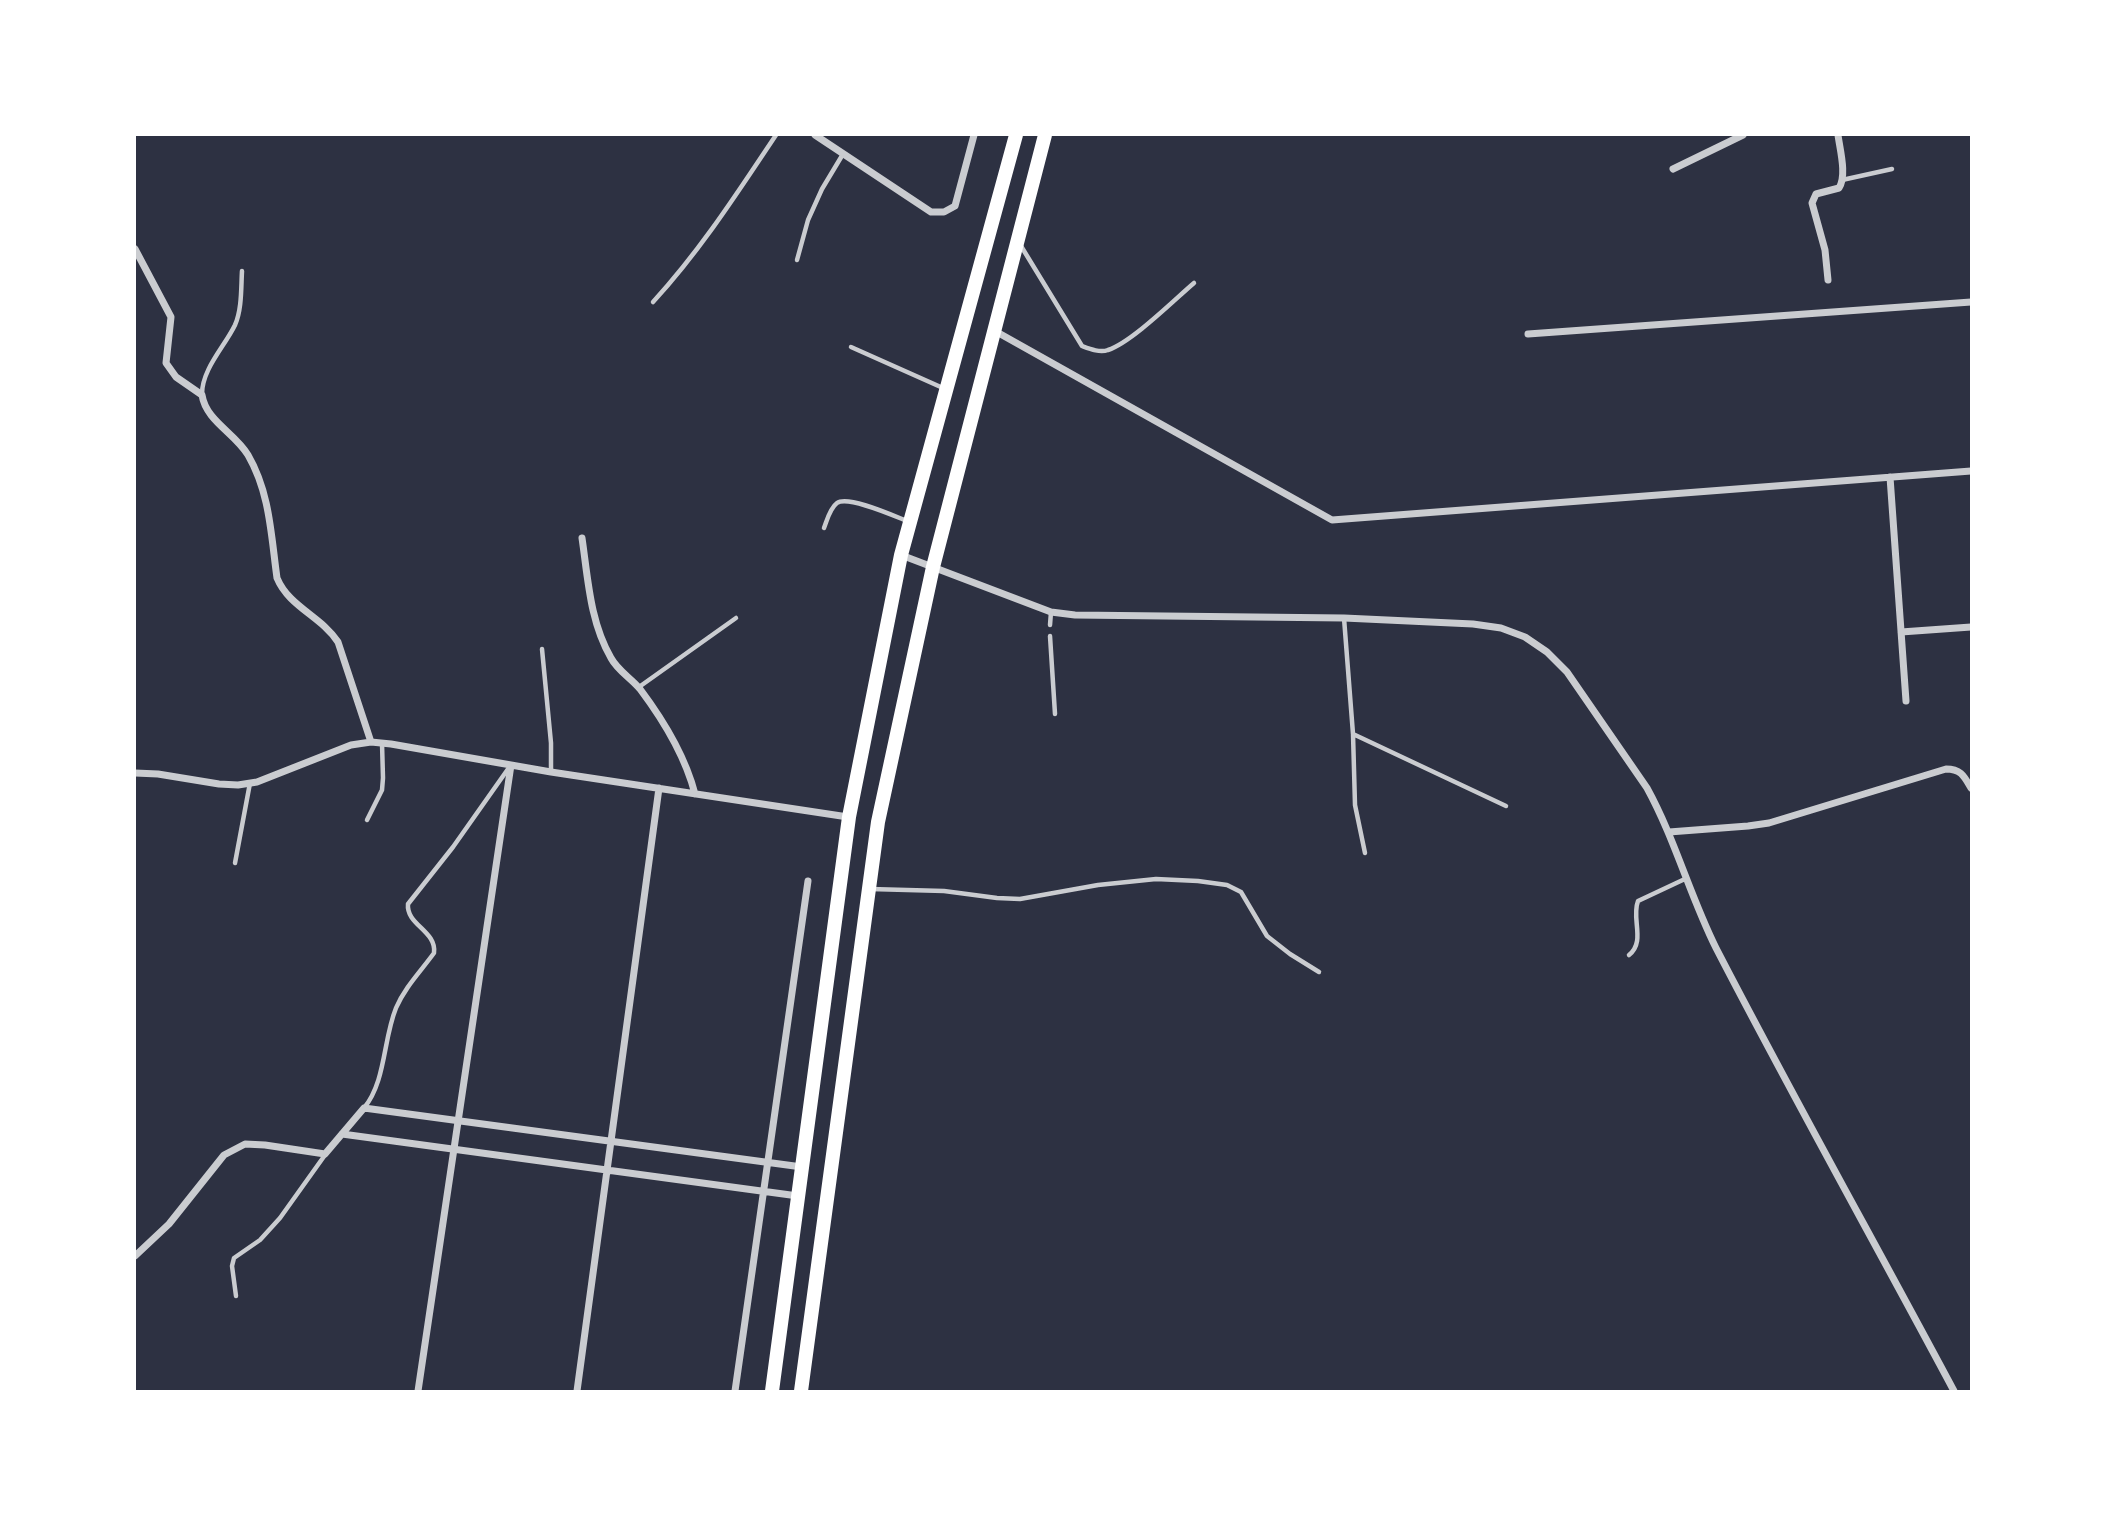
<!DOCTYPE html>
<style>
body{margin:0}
#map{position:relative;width:2106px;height:1526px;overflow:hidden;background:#2d3142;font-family:"Roboto Condensed",sans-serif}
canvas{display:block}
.frame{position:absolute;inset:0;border:136px solid #fff;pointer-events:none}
</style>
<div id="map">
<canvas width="2106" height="1526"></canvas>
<div class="frame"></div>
</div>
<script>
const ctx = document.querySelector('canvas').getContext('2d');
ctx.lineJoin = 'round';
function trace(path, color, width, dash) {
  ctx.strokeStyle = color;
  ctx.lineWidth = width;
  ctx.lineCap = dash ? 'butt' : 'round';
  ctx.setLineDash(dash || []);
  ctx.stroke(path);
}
trace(new Path2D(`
 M1842 180 1892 169
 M1021 246 1082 346C1090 349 1100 353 1108 350 1132 342 1174 300 1194 283
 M797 260 808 220 822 189 843 154
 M653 302C700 251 738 192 776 135
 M851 347 943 388
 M202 394C202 369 225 346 235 325 242 309 241 288 242 271
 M824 528C827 520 830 508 837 503 848 495 894 516 907 521
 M1344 618 1353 734 1355 805 1365 853
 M1050 625 1051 612
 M1050 636 1055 714
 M542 649 551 743V772
 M639 687 736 618
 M1353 734 1506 806
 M367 820 382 790 383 778 382 743
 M235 863 250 783
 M870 889 944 891 997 898 1020 899 1098 885 1156 879 1198 881 1227 885 1241 892 1267 936 1290 954 1319 972
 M1629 955C1646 941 1631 919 1638 901L1687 878
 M364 1108C386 1081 383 1040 396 1008 405 987 421 971 434 953 437 931 406 925 408 904L453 847 508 769
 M236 1296 232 1266 234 1258 260 1240 280 1218 325 1155`), '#caccd0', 4.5);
trace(new Path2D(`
 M815 135 931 212H944L955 206 974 135
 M1673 169 1743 135
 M135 249 171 317 166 363 176 377 202 395C206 421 235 433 248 455 270 493 271 535 277 578 289 607 321 616 338 642L371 742
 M1828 280 1825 250 1812 203 1816 194 1839 188C1847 175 1840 150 1838 135
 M995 331 1332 520 1971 471
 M1528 334 1971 302
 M1890 477 1906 701
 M582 538C588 579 590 622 611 658 618 671 631 678 640 689 664 721 685 755 695 794
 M901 555 1051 612 1075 615 1344 618 1473 624 1501 628 1525 637 1547 652 1567 672 1647 788C1675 839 1690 896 1716 948 1793 1097 1875 1243 1954 1391
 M1901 632 1971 627
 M135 773 158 774 219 784 238 785 257 782 351 745 371 742 391 744 551 772 848 817
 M1669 832 1748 826 1769 823 1946 769C1961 769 1964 776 1971 788
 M342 1134 798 1196
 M135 1256 169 1224 224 1155 245 1144 265 1145 325 1154 364 1108 802 1167
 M418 1391 511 765
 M577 1391 659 788
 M735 1391 808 881`), '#caccd0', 7);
trace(new Path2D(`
 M772 1391 849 817 901 555 1016 135
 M801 1391 878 822 933 567 1045 135`), '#fff', 14);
</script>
